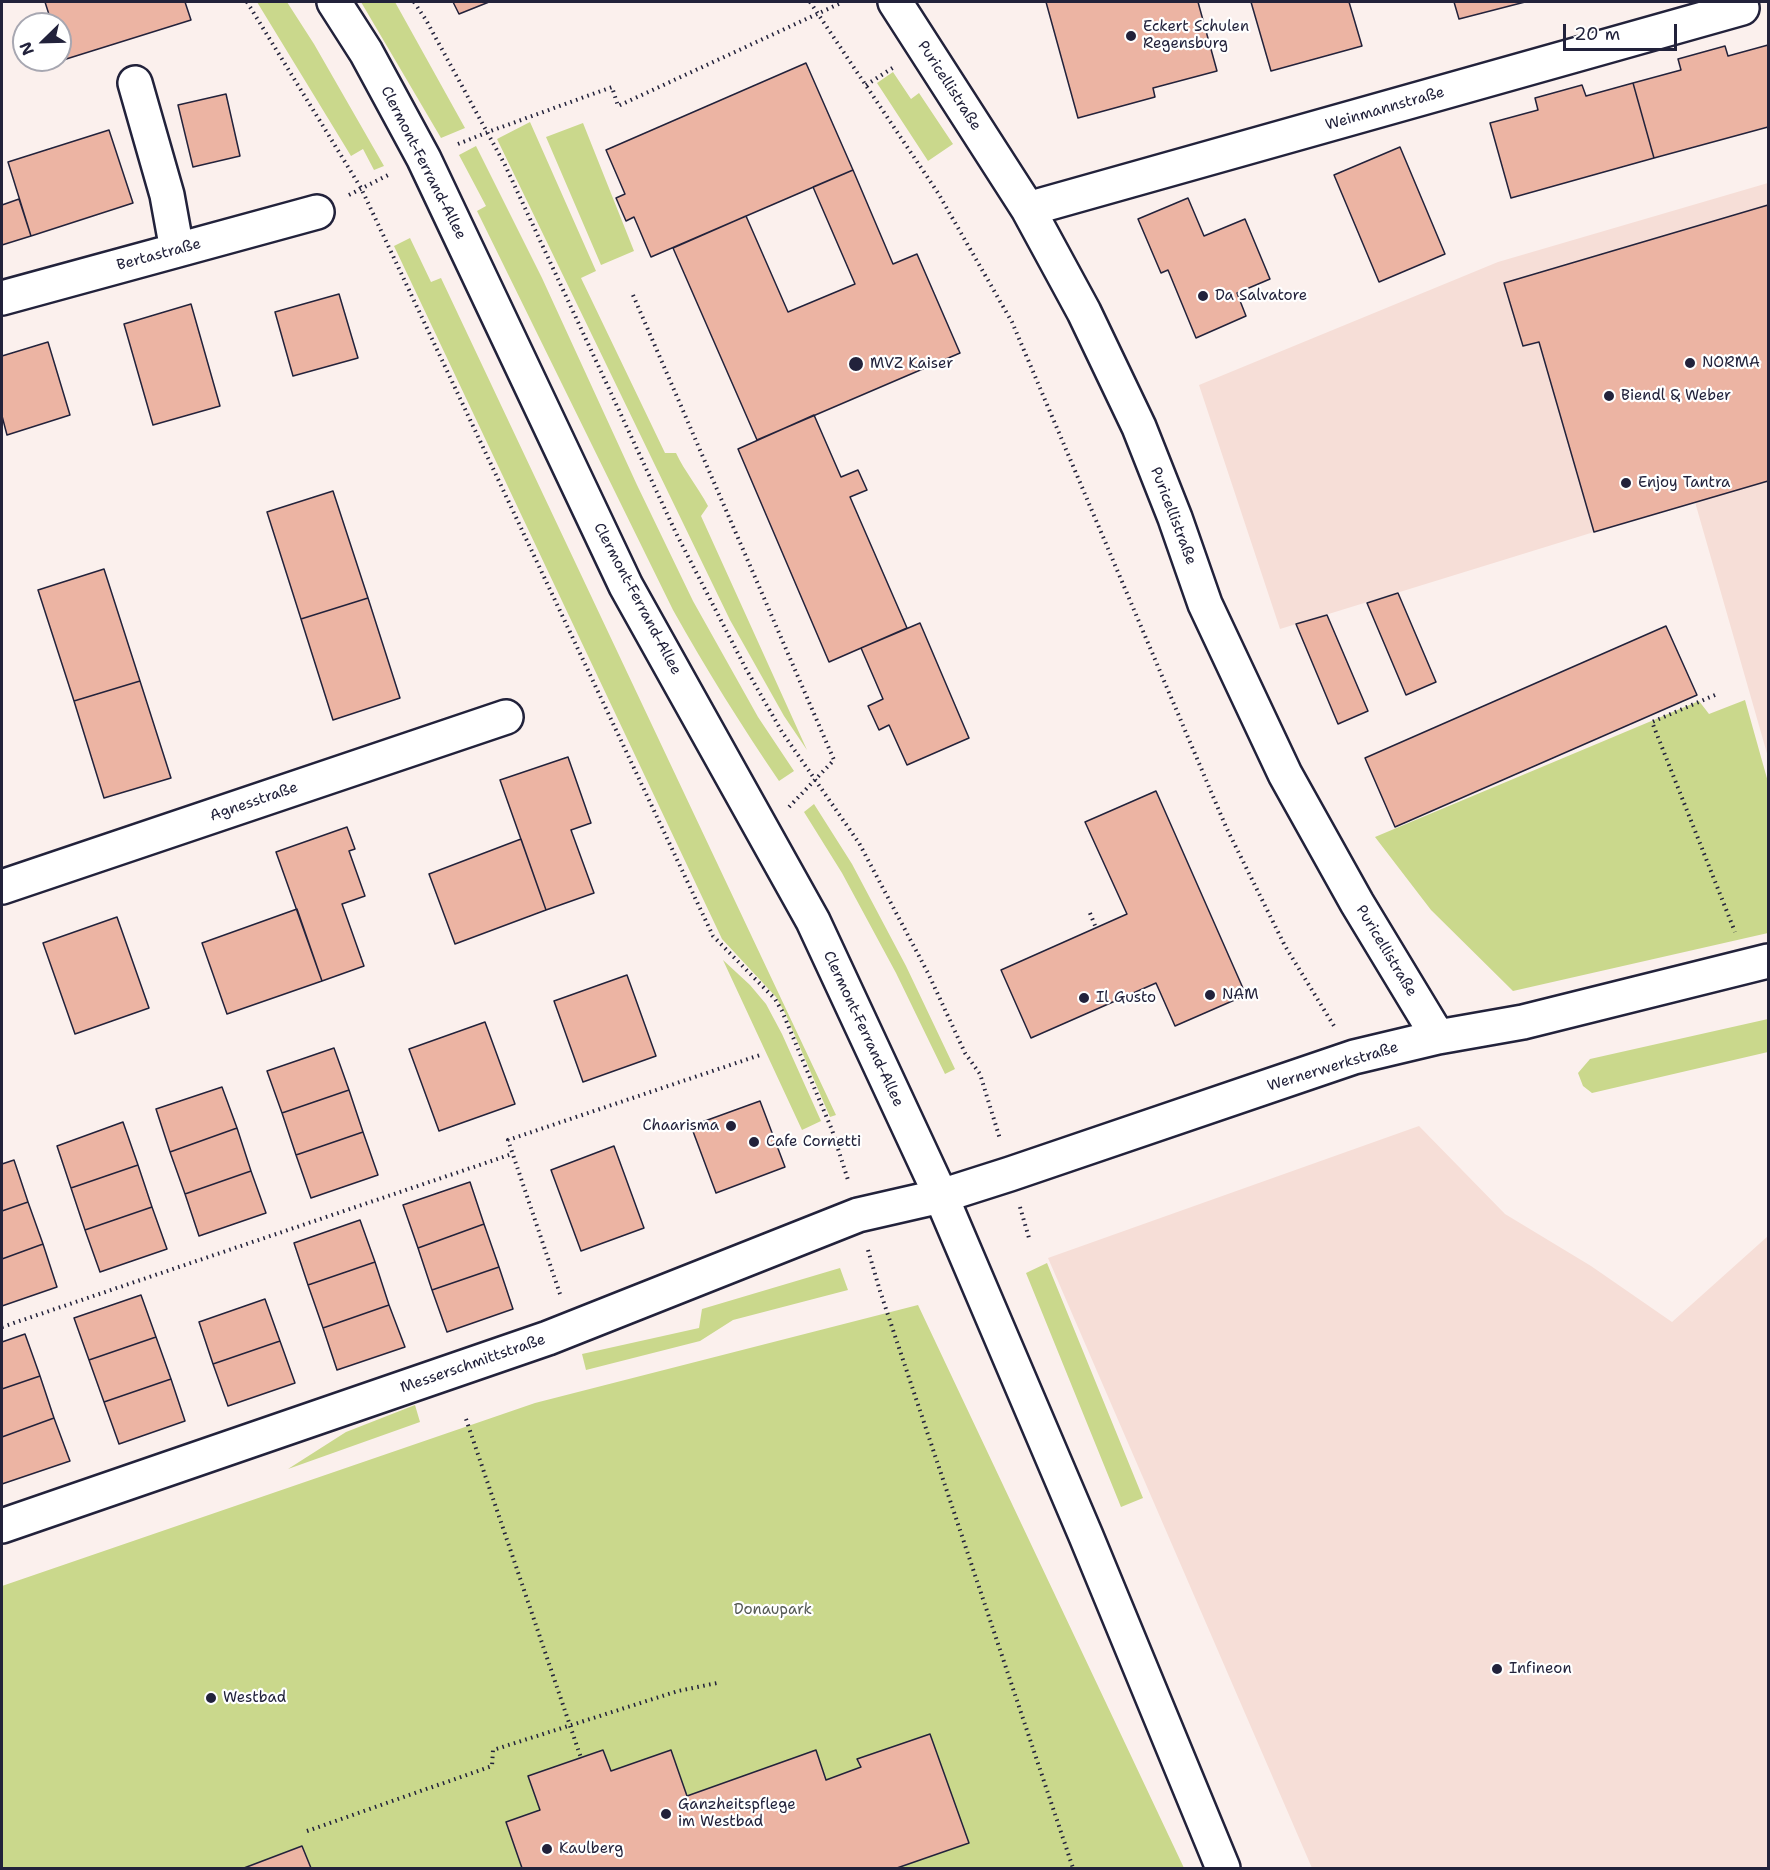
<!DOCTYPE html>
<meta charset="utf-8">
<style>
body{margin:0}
#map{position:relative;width:1770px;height:1870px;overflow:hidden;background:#fbf0ed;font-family:"Shantell Sans",sans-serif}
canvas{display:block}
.frame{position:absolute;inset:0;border:3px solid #22223b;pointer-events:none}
.north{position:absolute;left:12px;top:12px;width:60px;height:60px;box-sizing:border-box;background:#fff;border:2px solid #a7a7b1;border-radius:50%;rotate:247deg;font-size:16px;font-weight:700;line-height:24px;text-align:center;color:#22223b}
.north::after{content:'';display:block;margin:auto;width:21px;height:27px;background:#22223b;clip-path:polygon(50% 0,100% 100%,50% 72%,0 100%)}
.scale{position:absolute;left:1563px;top:24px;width:114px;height:27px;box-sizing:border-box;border:3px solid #22223b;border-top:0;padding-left:8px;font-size:18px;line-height:21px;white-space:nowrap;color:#22223b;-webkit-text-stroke:4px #fff;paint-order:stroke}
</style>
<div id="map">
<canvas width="1770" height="1870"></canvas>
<div class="frame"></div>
<div class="north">N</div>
<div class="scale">20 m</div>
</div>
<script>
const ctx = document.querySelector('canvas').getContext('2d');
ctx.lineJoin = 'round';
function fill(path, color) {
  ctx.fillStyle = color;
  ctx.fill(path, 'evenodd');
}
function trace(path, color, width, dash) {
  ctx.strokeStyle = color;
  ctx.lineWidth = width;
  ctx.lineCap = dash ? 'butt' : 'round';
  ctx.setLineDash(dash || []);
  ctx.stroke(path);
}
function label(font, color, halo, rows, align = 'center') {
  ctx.font = font + ' "Shantell Sans",sans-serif';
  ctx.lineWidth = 4.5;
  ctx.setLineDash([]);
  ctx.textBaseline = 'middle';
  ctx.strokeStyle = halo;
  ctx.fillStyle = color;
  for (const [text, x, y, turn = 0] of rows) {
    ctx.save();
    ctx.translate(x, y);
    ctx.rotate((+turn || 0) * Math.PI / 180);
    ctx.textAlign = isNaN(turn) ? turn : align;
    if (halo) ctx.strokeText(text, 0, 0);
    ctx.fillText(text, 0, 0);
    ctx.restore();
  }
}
fill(new Path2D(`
 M1768 183V757L1695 502 1594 532 1280 629 1199 385 1498 262Z
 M1419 1126 1505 1214 1591 1266 1672 1322 1768 1236V1868H1312L1048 1258Z`), '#f6ded7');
fill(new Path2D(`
 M257 2H287L314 44 384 166 374 170 363 149 351 156Z
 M361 2H395L465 128 441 138Z
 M893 72 911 99 919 93 953 144 928 161 877 83Z
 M530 122 596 271 581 278 665 453H676C685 472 698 487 708 506L701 516 807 750 784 716 730 620 497 139Z
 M583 123 634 251 601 265 546 137Z
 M476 146 542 278 637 485 693 601 758 717 794 771 779 781C741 725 706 669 673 610L477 211 486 206 459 155Z
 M410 238 431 282 441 278 836 1115 830 1117 786 1015 776 997 722 939 394 246Z
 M1745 700 1768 782V933L1513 991 1431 910 1375 837 1699 701 1709 714Z
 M814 804 852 864 906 966 955 1069 945 1074 896 973 842 873 804 812Z
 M723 960 750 985 766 1004 782 1034 821 1121 802 1130Z
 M1768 1019V1052L1592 1093 1583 1086 1578 1073 1590 1059Z
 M1047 1263 1143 1498 1121 1507 1026 1273Z
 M840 1268 848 1290 733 1320 700 1341 586 1370 582 1354 699 1328 702 1309Z
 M918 1305 1184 1868H2V1586L535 1403Z
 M415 1405 420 1422 288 1469 346 1432Z`), '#cad88c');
const building = new Path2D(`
 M45 2H185L191 20 63 60 60 50V24H52Z
 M453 2H489L459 14Z
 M1046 2H1198L1217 71 1153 88 1155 97 1078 118Z
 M1251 2H1349L1362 46 1271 71Z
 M1454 2H1525L1459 19Z
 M1768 45V127L1654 158 1633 83 1681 70 1678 59 1725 46 1728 56Z
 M806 63 853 170 651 257 634 217 626 221 616 198 625 194 606 150Z
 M1633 83 1654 158 1511 198 1490 123 1538 110 1535 98 1582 85 1586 96Z
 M226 94 240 156 193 167 178 105Z
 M109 130 133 203 31 236 8 162Z
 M1400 147 1445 254 1379 282 1334 175Z
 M853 170 893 264 917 254 960 353 757 440 673 248 746 216 788 312 855 284 813 187Z
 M1188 198 1204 236 1245 219 1270 279 1237 293 1246 316 1196 338 1168 270 1161 273 1138 219Z
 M19 199 31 236 2 245V205Z
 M1768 205V481L1594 532 1539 342 1523 346 1504 283Z
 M339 294 358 358 293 376 275 312Z
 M191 304 220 406 153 425 124 324Z
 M48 342 70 415 7 435 2 416V356Z
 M814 415 841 477 858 470 867 490 850 497 907 628 829 662 738 449Z
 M333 491 368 598 301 619 267 512Z
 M104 569 140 681 74 701 38 590Z
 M1398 593 1436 682 1406 695 1367 603Z
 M368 598 400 698 333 720 301 619Z
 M1327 615 1368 711 1338 724 1296 624Z
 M920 623 969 738 907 765 889 725 879 730 868 706 883 699 861 648Z
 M1666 626 1697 695 1395 827 1365 758Z
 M140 681 171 778 104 798 74 701Z
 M568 757 591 823 571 830 594 893 546 910 500 780Z
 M1156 791 1246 995 1175 1026 1156 983 1031 1038 1001 970 1127 914 1085 822Z
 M347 827 355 849 349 851 365 896 342 904 364 966 322 981 276 852Z
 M521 839 546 910 455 944 429 874Z
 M297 909 322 981 227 1014 202 943Z
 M117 917 149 1008 75 1034 43 943Z
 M627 975 656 1056 583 1082 554 1001Z
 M485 1022 515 1104 439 1131 409 1049Z
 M334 1048 349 1090 282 1113 267 1071Z
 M222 1087 237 1128 170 1152 156 1109Z
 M349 1090 363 1132 296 1155 282 1113Z
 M760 1101 785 1167 716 1193 691 1126Z
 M123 1122 138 1165 71 1188 57 1146Z
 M237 1128 251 1171 185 1194 170 1152Z
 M363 1132 378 1175 311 1198 296 1155Z
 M614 1146 644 1228 581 1251 551 1170Z
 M14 1160 28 1202 2 1211V1164Z
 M138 1165 152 1207 85 1230 71 1188Z
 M251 1171 266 1213 199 1236 185 1194Z
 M470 1182 484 1224 418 1248 403 1205Z
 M28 1202 43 1244 2 1259V1211Z
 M152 1207 167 1249 100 1272 85 1230Z
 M360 1220 375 1262 308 1285 294 1243Z
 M484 1224 499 1267 432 1290 418 1248Z
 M43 1244 57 1287 2 1306V1259Z
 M375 1262 389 1305 323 1328 308 1285Z
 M499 1267 513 1309 447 1332 432 1290Z
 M141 1295 156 1337 89 1360 74 1318Z
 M265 1299 280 1341 213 1364 199 1322Z
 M389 1305 405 1347 337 1370 323 1328Z
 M25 1334 40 1376 2 1389V1342Z
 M156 1337 171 1379 104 1402 89 1360Z
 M280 1341 295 1383 228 1406 213 1364Z
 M40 1376 54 1418 2 1437V1389Z
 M171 1379 185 1421 119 1444 104 1402Z
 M54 1418 70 1461 2 1484V1437Z
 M930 1734 969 1843 897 1868H522L506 1822 540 1810 528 1776 603 1750 611 1771 671 1750 687 1796 816 1750 826 1780 861 1767 857 1759Z
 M302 1846 311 1868H244Z`);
fill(building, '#ecb4a3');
trace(building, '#22223b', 1.5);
const minor = new Path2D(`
 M334 2 366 52 424 159 626 586 813 921 941 1196 1086 1536 1223 1868
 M895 2 1028 209 1084 312 1139 427 1175 518 1205 604 1285 774 1357 903 1438 1037
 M135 83 167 195 177 250
 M1028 209 1742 8
 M2 298 317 212
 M2 887 506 717
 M2 1526 548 1338 858 1215 941 1196 1010 1174 1354 1057 1438 1037 1523 1022 1768 961`);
trace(minor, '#22223b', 38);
trace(new Path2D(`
 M247 2 361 188 713 936 775 999 782 1011 832 1130 848 1180
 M414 2 426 20 505 165 676 533 745 667 782 732 859 843 928 973 965 1053 980 1074 1000 1139
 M810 2 938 193 1012 322 1226 827 1285 946 1334 1026
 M866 85 894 67
 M458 144 488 132 612 87 618 106 843 2
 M349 195 390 174
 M633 295 834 760 789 807
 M1715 695 1652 722 1735 932
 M1090 913 1096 928
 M1020 1207 1029 1238
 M868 1250 880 1291 1073 1868
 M560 1294 508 1140 760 1055
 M2 1327 512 1154
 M466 1419 581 1758
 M307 1831 492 1766 493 1750 678 1691 717 1683`), '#22223b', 4, [1.5, 4.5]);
trace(minor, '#fff', 33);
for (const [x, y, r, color] of [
 [1131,36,6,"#22223b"],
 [1203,296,6,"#22223b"],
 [1690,363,6,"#22223b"],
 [856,364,8,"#22223b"],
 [1609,396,6,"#22223b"],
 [1626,483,6,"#22223b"],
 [1210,995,6,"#22223b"],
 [1084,998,6,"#22223b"],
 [731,1126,6,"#22223b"],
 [754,1142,6,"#22223b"],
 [1497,1669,6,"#22223b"],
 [211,1698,6,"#22223b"],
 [666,1814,6,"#22223b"],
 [547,1849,6,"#22223b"]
]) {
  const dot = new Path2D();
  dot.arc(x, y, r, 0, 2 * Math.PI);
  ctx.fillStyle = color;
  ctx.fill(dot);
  trace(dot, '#fff', 2);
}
label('15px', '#22223b', '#fff', [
 ["Eckert Schulen",1143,27],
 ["Regensburg",1143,44],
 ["Da Salvatore",1215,296],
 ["NORMA",1702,363],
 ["MVZ Kaiser",870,364],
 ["Biendl & Weber",1621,396],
 ["Enjoy Tantra",1638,483],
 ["NAM",1222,995],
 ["Il Gusto",1096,998],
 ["Chaarisma",719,1126,"right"],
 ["Cafe Cornetti",766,1142],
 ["Infineon",1509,1669],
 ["Westbad",223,1698],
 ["Ganzheitspflege",678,1805],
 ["im Westbad",678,1822],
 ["Kaulberg",559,1849]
], 'left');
label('15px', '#22223b', '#fff', [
 ["Puricellistraße",949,86,57],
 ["Weinmannstraße",1385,109,-16],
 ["Clermont-Ferrand-Allee",423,163,63],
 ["Bertastraße",159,255,-15],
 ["Puricellistraße",1173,516,69],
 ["Clermont-Ferrand-Allee",637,599,62],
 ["Agnesstraße",254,802,-19],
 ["Puricellistraße",1386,951,59],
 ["Clermont-Ferrand-Allee",863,1029,65],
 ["Wernerwerkstraße",1333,1067,-17],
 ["Messerschmittstraße",473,1364,-19]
]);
label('15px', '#545953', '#fff', [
 ["Donaupark",773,1610]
]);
</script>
